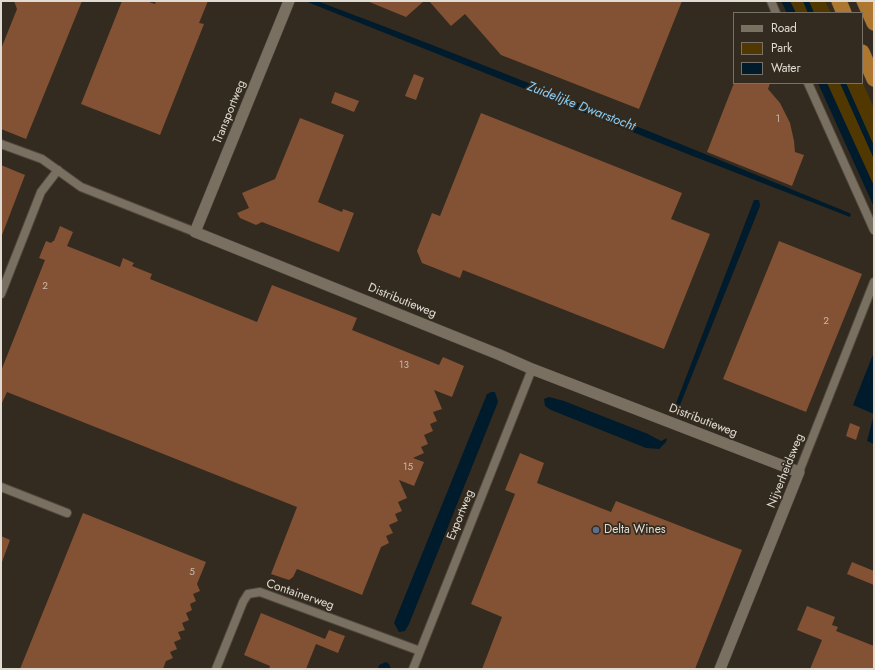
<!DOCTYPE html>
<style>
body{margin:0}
#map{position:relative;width:875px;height:670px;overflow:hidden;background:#332b1f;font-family:Jost,sans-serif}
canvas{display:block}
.frame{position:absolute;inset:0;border:2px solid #e0dbd3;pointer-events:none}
.legend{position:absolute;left:733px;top:12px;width:130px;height:72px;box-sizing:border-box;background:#332b1f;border:1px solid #787167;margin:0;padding:5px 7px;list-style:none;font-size:12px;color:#e0dbd3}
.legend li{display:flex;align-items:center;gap:8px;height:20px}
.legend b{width:20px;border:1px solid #787167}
</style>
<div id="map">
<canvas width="875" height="670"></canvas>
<div class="frame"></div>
<ul class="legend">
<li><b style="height:5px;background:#797061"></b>Road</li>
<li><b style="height:11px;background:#513801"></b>Park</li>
<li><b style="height:11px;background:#001b2b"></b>Water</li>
</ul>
</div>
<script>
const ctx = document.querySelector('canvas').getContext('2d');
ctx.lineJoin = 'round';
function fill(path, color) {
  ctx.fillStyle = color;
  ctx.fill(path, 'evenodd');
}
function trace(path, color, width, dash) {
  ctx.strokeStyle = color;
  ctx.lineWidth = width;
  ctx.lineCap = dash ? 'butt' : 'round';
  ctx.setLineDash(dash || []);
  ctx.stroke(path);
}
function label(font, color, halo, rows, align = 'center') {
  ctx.font = font + ' Jost,sans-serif';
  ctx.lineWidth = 3.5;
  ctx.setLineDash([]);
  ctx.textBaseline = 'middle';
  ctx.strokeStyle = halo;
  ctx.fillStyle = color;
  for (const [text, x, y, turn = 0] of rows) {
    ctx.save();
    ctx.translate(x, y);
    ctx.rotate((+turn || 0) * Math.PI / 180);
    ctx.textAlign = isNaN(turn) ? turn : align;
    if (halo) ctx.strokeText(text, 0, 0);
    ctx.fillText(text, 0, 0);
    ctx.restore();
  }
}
fill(new Path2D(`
 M790 1H803L808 13H796Z
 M809 1H825L831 13H814Z
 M862 81 874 108V146L846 83H862Z
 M827 83H840L874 159V186Z`), '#513801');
fill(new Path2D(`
 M305 1H317C495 68 671 140 847 212L851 214 850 217 685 153Z
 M781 1H790L796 13H787Z
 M803 1H809L814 13H808Z
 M818 83H827L874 186V207Z
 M840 83H846L874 146V159Z
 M754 200H759L760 206 678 410 675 411V406Z
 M874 352V444L867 441 874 414 853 405Z
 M491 392H495L498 402 409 624 405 631 399 632 394 623 487 394Z
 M549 397 564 401 648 434 661 441 667 438 666 442 659 449 646 448 551 410 545 406 544 399Z
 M386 662 389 664 391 669H378L379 665Z`), '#001b2b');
fill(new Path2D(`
 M14 1H82L26 139 1 129V49L17 9Z
 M122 1H146L155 4 156 1H208L199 23 204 24 160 135 81 104Z
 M367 1H424L406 17Z
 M429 1H682L639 109 501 55 465 14 451 26Z
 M414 74 424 78 416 100 405 96Z
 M734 83H770L768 89 780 103 790 123 794 141 795 152 804 155 792 186 707 152Z
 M335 92 359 101 354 112 331 103Z
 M481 113 682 193 671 219 710 234 664 349 463 270 460 278 422 263 417 251 432 213 440 216Z
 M300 118 344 135 318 202 342 212 343 209 354 213 339 252 262 222 256 225 240 218 237 213 249 208 242 193 275 179Z
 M1 165 25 175 2 235H1Z
 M60 226 73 232 67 246 120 267 123 258 134 263 132 266 152 274 150 279 257 322 272 285 357 318 352 330 439 365 443 357 464 366 452 397 434 390 442 409 433 412 437 421 430 424 433 431 424 435 428 444 421 447 424 453 413 458 424 462 414 486 399 480 407 498 398 502 402 511 395 514 398 521 389 525 393 533 386 536 389 543 381 547 362 595 297 569 293 577 289 580 271 574 297 507 7 392 1 405V371L45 260 39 258 46 241 51 243 53 241H54Z
 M779 241 862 274 806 412 723 379Z
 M850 423 860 427 856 440 846 436Z
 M520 453 544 463 537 483 611 512 616 501 742 550 695 669H482L502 617 471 604 515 494 505 490Z
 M83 513 206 562 197 584 200 591 193 594 196 601 190 604 192 610 186 613 189 620 182 623 185 630 178 632 181 639 174 642 177 649 170 652 173 658 166 661 163 669H20Z
 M1 536 10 540 2 562H1Z
 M852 562 874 571V585L847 574Z
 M807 606 835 617 832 625 838 627 836 631 874 646V669H810L822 640 797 630Z
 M261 613 325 639 329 630 345 636 338 653 316 644 306 669H269L270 666 244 655Z`), '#835134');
const minor = new Path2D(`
 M771 1 776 13
 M808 83 874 230
 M1 144 42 159 81 187 195 232
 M1 294 41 192 58 170
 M799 472 874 282
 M1 487 67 513
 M216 669 243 602 248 594 260 592 420 651
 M413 669 532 369`);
const tertiary = new Path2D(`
 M289 1 195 232 500 355 532 369 799 472 720 669`);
const motorway = new Path2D(`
 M839 1 844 13
 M864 1 874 23
 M862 52 874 79`);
trace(minor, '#4e483d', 10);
trace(tertiary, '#4e483d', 12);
trace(motorway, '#4e483d', 16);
trace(minor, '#797061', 8);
trace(tertiary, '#797061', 11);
trace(motorway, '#ad772f', 15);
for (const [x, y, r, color] of [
 [596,530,4,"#5c6f8a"]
]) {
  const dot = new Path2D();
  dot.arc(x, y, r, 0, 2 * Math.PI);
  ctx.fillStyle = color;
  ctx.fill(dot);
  trace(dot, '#332b1f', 1.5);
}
label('10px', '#c9b8ab', null, [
 ["1",778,120],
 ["2",45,287],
 ["2",826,322],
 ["13",404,366],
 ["15",408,468],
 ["5",192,573]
]);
label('12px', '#e0dbd3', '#332b1f', [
 ["Transportweg",230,112,-68],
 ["Distributieweg",402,301,22],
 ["Distributieweg",703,421,21],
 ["Nijverheidsweg",786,471,-68],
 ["Exportweg",461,515,-68],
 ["Containerweg",300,595,19]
]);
label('12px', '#e0dbd3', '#332b1f', [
 ["Delta Wines",604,530]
], 'left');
label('italic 13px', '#8acef5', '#332b1f', [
 ["Zuidelijke Dwarstocht",581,107,21]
]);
</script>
